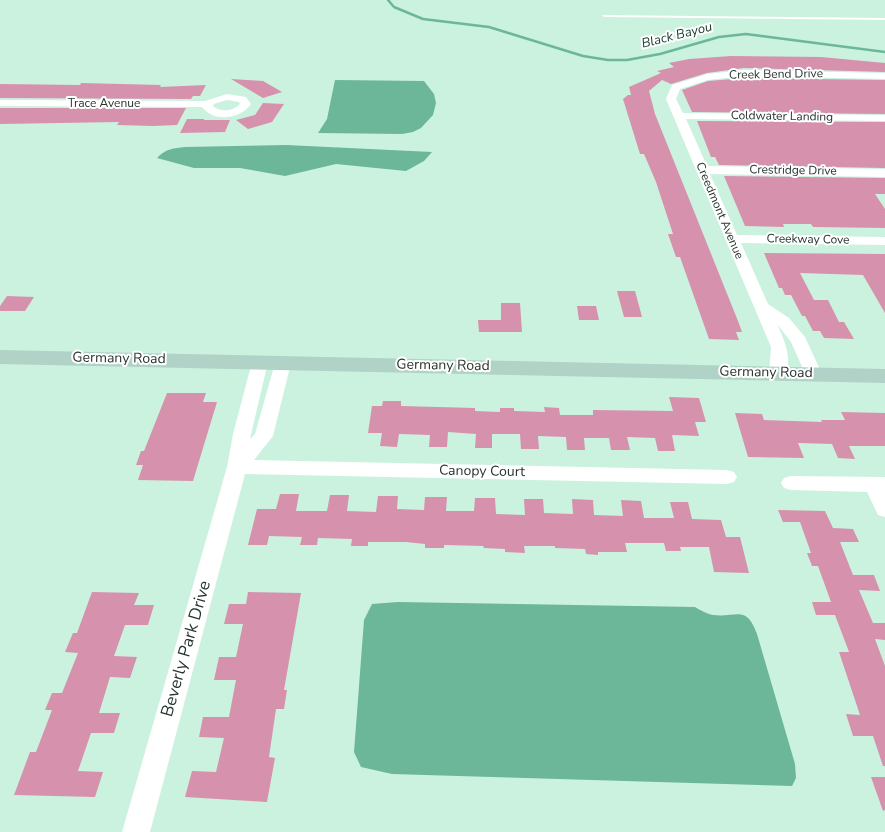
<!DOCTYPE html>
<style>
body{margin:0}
canvas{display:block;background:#cbf1df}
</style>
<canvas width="885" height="832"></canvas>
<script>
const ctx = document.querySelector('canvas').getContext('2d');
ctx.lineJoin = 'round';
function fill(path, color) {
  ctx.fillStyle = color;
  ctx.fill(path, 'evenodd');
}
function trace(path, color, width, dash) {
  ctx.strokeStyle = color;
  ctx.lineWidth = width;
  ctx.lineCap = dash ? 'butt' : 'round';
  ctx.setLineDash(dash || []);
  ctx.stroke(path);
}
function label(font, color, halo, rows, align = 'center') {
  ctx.font = font + ' "Nunito Sans",sans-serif';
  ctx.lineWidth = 4;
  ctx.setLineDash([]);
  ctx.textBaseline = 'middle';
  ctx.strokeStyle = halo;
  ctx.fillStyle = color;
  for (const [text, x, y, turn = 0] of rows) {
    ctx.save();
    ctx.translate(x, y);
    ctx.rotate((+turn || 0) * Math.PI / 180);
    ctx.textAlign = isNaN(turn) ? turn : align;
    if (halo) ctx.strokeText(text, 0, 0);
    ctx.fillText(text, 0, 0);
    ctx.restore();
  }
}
fill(new Path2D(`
 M335 80 424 81 434 94 436 103 433 115 421 128 413 132 402 134 318 133 327 119Z
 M286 145 432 152 424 161 406 171 336 164 285 176 240 168H194L157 158C165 149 174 148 185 147Z
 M398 602 695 607C700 610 707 614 713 615 737 618 746 604 757 634L795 764 796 778 792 786 392 774 361 767 354 752 364 620 372 604Z`), '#6cb799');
trace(new Path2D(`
 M388 0 394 7 423 19 489 27 583 56 608 60H627L660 54 719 37 746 34 885 52`), '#6cb799', 2.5);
fill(new Path2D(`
 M731 56 821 57 885 63V72L744 68 707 73 671 84 662 80 649 91 655 114 738 321 742 332H736L739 340 709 339 680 257H676L668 234H673L656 182 644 154H640L623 99 628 95H631L629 87 661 73 657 71 674 67 669 63 689 59Z
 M744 78 885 80V114L692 112 682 90 708 81Z
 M231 79 263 81 282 92 263 98Z
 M81 83 161 85 160 87 206 85 200 96H193L191 99 0 98V84L80 85Z
 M263 103 284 104 272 122 248 129 236 120 255 115Z
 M0 108H186L177 125 153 126 117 125 119 122 0 124Z
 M187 119H204V120H230L225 132 180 133Z
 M697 121 885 122V168L719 165 715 157H711Z
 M724 176 885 178V194H875L885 209V228L813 227 811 224H783L784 227 745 226Z
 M764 253 885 254V313L863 275 800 273 814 300H828L839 322H844L854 339 824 338 820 331H813L805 316H802L791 295H785L782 288H779Z
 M617 291H635L642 317H624Z
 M7 296 34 297 25 311H0V306Z
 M501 303H520L522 332H479L478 320H501Z
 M577 306H596L599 320H579Z
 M167 393H206L203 402H217L193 481 138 480 143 465H136L141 451H144Z
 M669 397 699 398 706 422H695L699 436 672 435 675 451H658L655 438 627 437 630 450H611L609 438H584L585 450H567L566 437 538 436 539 449H521L520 434H492V448H475L476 434 448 432 447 447H429L430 435 399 434 397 447 380 446 382 433H368L372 406H382L383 401H401V406L475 408V411L500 412V408H514V411L545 412 544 407 559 408 560 415H593V410L673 411Z
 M841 412 885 413V446H849L855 459 838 458 832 444 798 443 804 458 748 457 735 413 762 414 764 420 822 422 821 420H845Z
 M280 494H299L296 511H327L330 495H349L347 511 376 512 378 496H398L397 509 424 510 425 497H447L446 511H474L475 498H495L496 514 525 515 524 499H543L544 513 573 514 572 499 593 500 594 515 623 516 621 500 641 501 644 518H674L670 502H688L692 519 721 520 726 537H740L749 573 714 572 709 547H680L681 551H666L664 543H625L627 552H598V555L586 554 585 549 555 548V546H524L525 553 505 552V549L484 548 483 546 444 545V548H425V544L406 542H368V546H351L352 539 318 538 317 545H300L302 537 269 536 267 545H248L257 509H276Z
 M778 510 825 511 833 528 853 529 859 542H840L853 575H874L880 591 859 590 873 623H885V640L875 639 885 666V766H883L873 736H853L846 714 860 715 839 652H849L835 615H816L812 602H831L818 566H812L807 553H811L800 522H783Z
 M92 592 139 593 134 605H154L148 625H125L114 656 137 657 130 678 110 677 99 713H120L114 733H91L78 771 103 772 95 797 14 795 30 752H36L52 710H45L52 693H62L78 653 65 652 73 633H77Z
 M248 592 301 593 284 690H287L284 709H276L269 757 275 758 267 802 185 797 192 771 216 772 224 738 199 737 203 717H229L236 680H214L219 657H236L243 624H224L229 604H246Z
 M871 777H885V810L883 811Z`), '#d692ad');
fill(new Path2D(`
 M602 15 885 18V20L604 17Z`), '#fff');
fill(new Path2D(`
 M744 70 885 73V79L744 76 708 80 680 89 676 99 683 113 885 115V121L686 119 707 166 885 169V177L710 174 737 235 885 237V245L741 243 768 304 789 318 805 337 822 374 819 378 813 380 807 378 791 342 777 324C784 339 794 361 784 377L778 379 772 377 769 373 771 347 666 99 672 85 707 74Z
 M227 94 246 97 251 104C241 119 214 123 202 107L0 106V100L205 101ZM227 100 239 102 240 104C233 111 221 113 213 106L214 104Z
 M260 356 266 358 268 362 250 439 255 434 275 363 277 359 283 357 289 359 291 363 273 436 254 460 727 470 734 472 737 477 734 482 727 484 245 474 150 832H122L227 467 233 434 252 362 254 358Z
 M791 476 885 477V517L878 515 867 492 791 490 784 488 781 483 784 478Z`), '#fff');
fill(new Path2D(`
 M0 350 885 369V383L0 364Z`), '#b1d2c7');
label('12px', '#27352f', '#fff', [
 ["Creek Bend Drive",776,75,-1],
 ["Trace Avenue",104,104],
 ["Coldwater Landing",782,117,1],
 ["Crestridge Drive",793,171,1],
 ["Creedmont Avenue",719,211,67],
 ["Creekway Cove",808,240,1]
]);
label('italic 13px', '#15372b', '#fff', [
 ["Black Bayou",677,36,-14]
]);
label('14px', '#27352f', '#fff', [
 ["Germany Road",119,359,1],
 ["Germany Road",443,366,1],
 ["Germany Road",766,373,1],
 ["Canopy Court",482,472,1]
]);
label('17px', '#27352f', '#fff', [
 ["Beverly Park Drive",187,649,-74]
]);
</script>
